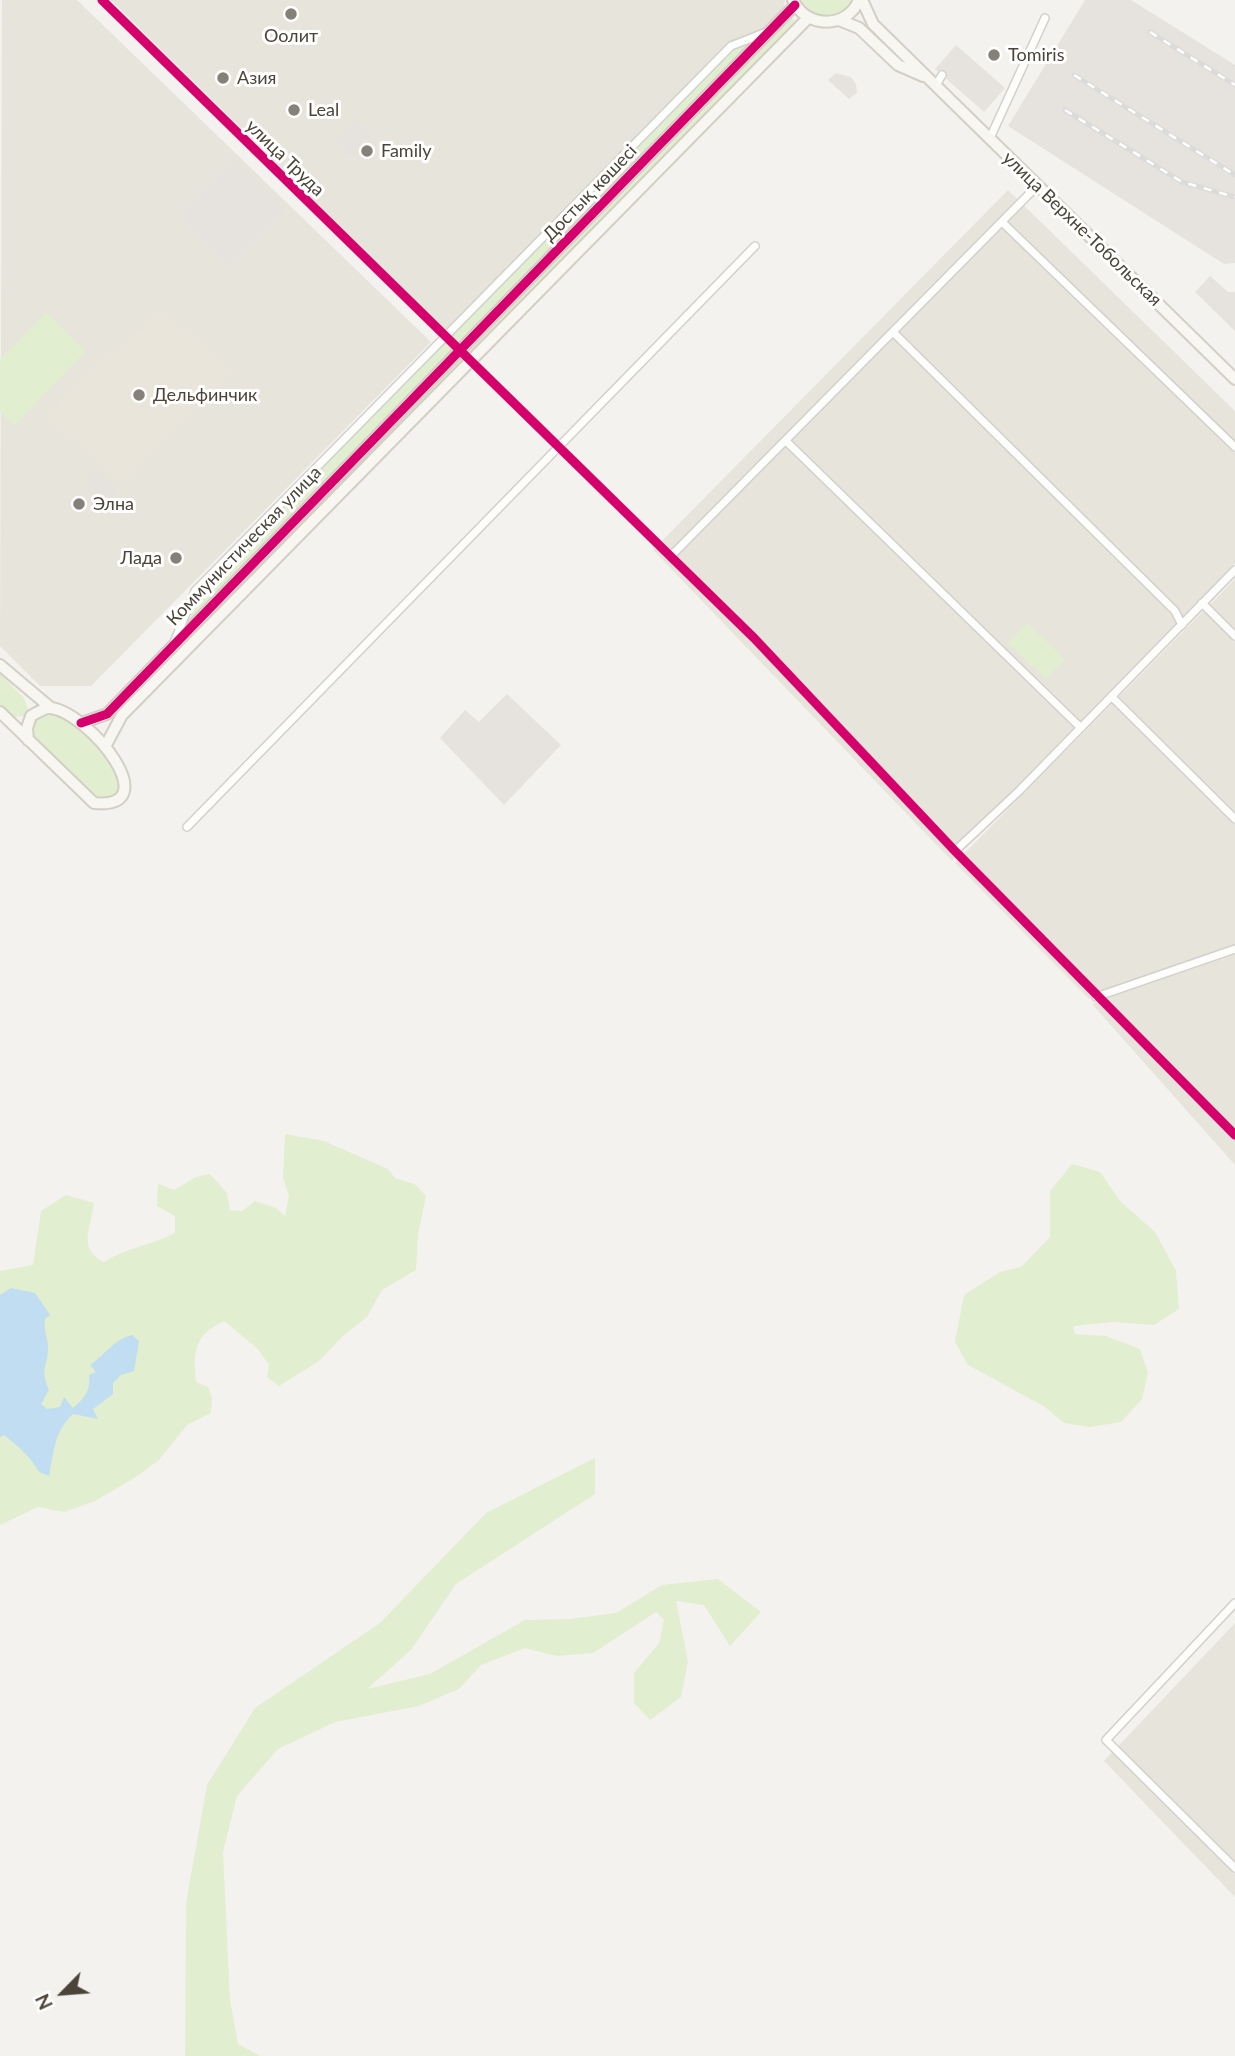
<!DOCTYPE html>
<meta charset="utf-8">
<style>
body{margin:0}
#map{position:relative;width:1235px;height:2056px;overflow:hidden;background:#f4f2ee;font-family:Lato,sans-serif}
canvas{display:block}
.north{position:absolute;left:28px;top:1958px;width:70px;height:70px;-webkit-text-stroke:5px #fff;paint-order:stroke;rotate:245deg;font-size:19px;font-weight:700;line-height:28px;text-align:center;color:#4b4439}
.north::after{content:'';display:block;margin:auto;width:24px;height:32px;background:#4b4439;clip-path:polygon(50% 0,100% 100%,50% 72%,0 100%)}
</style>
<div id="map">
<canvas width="1235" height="2056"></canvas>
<div class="north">N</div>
</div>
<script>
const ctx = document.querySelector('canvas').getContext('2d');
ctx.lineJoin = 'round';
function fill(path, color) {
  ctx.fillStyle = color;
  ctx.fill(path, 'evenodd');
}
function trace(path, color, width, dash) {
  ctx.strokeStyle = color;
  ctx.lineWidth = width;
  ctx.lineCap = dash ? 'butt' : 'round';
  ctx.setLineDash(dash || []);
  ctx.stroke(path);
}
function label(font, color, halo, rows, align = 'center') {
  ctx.font = font + ' Lato,sans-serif';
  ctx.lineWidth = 6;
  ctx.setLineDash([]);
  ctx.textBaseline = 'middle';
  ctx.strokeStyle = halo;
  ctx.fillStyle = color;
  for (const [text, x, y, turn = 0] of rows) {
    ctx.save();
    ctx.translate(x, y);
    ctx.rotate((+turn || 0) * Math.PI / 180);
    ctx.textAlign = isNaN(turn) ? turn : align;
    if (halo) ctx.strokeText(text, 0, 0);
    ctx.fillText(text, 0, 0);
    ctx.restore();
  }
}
fill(new Path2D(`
 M2 0H77L431 342 91 686H40L0 646Z
 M111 0H785V1L783 10 769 26 728 45 447 331Z
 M1008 190 1235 411V563L952 861 653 550Z
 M1235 579V946L1089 999 955 863Z
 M1235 954V1165L1092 1004Z
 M1235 1623V1897L1104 1761Z`), '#e7e4dc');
fill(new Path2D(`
 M1085 0H1131L1235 65V263L1224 264 1008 126Z
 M1210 276 1228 292H1235V331L1195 292Z
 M507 694 561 745 504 805 440 738 465 710 479 722Z`), '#e6e2de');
fill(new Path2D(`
 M161 312H165L231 374 122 484 48 416 110 349 117 354Z`), '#eae5da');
fill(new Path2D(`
 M800 0H855C839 22 815 22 800 0Z
 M792 18 800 25 114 719 111 716Z
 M755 41 190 619 197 593 735 49Z
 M46 312 86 351 14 426 0 412V359Z
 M1027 623 1065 659 1046 679 1008 643Z
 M0 674 24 698 29 711 25 716 11 717 0 706Z
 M51 712C89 732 112 744 120 791L112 799 95 798 33 738 32 722 41 714Z
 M285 1134 324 1141 388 1169 395 1178 416 1185 426 1196 418 1235 416 1270 382 1290 367 1317 343 1336 319 1361 279 1386 267 1377 269 1365 258 1349 224 1321C194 1335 193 1352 196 1382L208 1387 212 1398 211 1413 187 1425 159 1460 136 1477 95 1501 64 1512 38 1507 0 1525V1271L33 1265 41 1211 66 1195 94 1203C91 1227 77 1249 104 1262 125 1248 152 1245 175 1233V1216L157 1206 158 1184 174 1190 196 1177 210 1174 227 1193 230 1210 242 1211 255 1201 276 1208 285 1216 289 1196 283 1178Z
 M1072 1164 1100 1172 1120 1201 1155 1232 1176 1271 1179 1309 1154 1325 1112 1322 1073 1326 1075 1334 1106 1336 1140 1349 1148 1373 1142 1399 1121 1422 1090 1427 1064 1423 1045 1407 968 1365 955 1342 964 1295 1000 1272 1021 1267 1050 1237V1191Z
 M595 1458V1494L456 1584 411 1650 367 1689 430 1674 525 1620 569 1619 616 1613 662 1585 718 1579 761 1612 730 1646 704 1605 676 1601 688 1662 681 1697 650 1720 634 1703V1673L659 1643 664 1620 656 1612 593 1653 557 1656 525 1648 481 1665 459 1689 419 1706 335 1722 278 1749 237 1796 223 1852 230 2000 238 2044 260 2056H185L186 1903 207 1785 255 1708 380 1623 486 1513Z`), '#e1eecf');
fill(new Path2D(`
 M956 45 1005 88 984 112 935 69Z
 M836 73 851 77 856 84 857 93 849 99 828 80Z
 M357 120 372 134 350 158 335 143Z
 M234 160 285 212 229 268 178 217Z
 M95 470 117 491 108 501 86 480Z`), '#e6e3df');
fill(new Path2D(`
 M11 1288 35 1293 50 1315 45 1319C43 1330 48 1337 48 1347 48 1369 39 1365 49 1390L41 1404 47 1409 60 1407 64 1397 73 1408C85 1398 91 1390 89 1375L96 1372 90 1365C105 1355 114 1339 132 1335L139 1341 134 1371 121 1375 113 1383V1394L93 1409 98 1419 73 1414C54 1431 54 1452 49 1476L39 1472C30 1456 18 1446 4 1435L0 1437V1295Z`), '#c0ddf1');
const street = new Path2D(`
 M102 0 754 638 955 851 1235 1135
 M936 85 942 75
 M990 138 1045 18
 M1002 222 1235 447
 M894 333 1175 611 1182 625
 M786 441 1081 728
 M671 556 1037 186
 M1202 603 1235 636
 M175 640 195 591 731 46 764 33
 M1112 697 1235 819
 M187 827 755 246
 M955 851 1019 791 1235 570
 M1096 997 1235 949
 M1235 1603 1106 1740 1235 1868`);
const secondary = new Path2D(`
 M793 0C806 29 847 29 859 0
 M862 0 873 24 1235 379
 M839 20 859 28 898 65 923 76
 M0 665 51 708
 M0 712 94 803C167 810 91 714 51 708 44 707 37 713 31 716L27 728 28 740
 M81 723 107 714 795 5
 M106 745 122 715 808 18`);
trace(street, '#d2d0cb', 10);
trace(secondary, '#d3cfc5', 14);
trace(street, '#fdfdfc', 7);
trace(secondary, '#f7f6f1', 10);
const rail = new Path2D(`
 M1150 32 1235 85
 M1074 75 1235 175
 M1065 110 1182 182 1235 197`);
trace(rail, '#dbdbda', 5);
trace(rail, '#fff', 2.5, [8]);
trace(new Path2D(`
 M102 0 754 638 955 851 1235 1135
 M81 723 107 714 795 5`), '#d6006c', 9);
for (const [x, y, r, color] of [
 [291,14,7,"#868178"],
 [994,55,7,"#868178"],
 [223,78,7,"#868178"],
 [294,110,7,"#868178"],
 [367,151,7,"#868178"],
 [139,395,7,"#868178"],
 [79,504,7,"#868178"],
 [176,558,7,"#868178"]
]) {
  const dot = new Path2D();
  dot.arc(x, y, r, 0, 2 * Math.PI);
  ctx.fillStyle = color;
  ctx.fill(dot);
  trace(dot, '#fff', 2.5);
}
label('18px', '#4b4439', '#fff', [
 ["Оолит",291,36,"center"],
 ["Tomiris",1008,55],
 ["Азия",237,78],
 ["Leal",308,110],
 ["Family",381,151],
 ["Дельфинчик",153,395],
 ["Элна",93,504],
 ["Лада",162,558,"right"]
], 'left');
label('18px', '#4b4439', '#fff', [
 ["улица Труда",285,158,44],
 ["Достық көшесі",590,193,-46],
 ["улица Верхне-Тобольская",1082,229,44],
 ["Коммунистическая улица",244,546,-46]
]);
</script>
